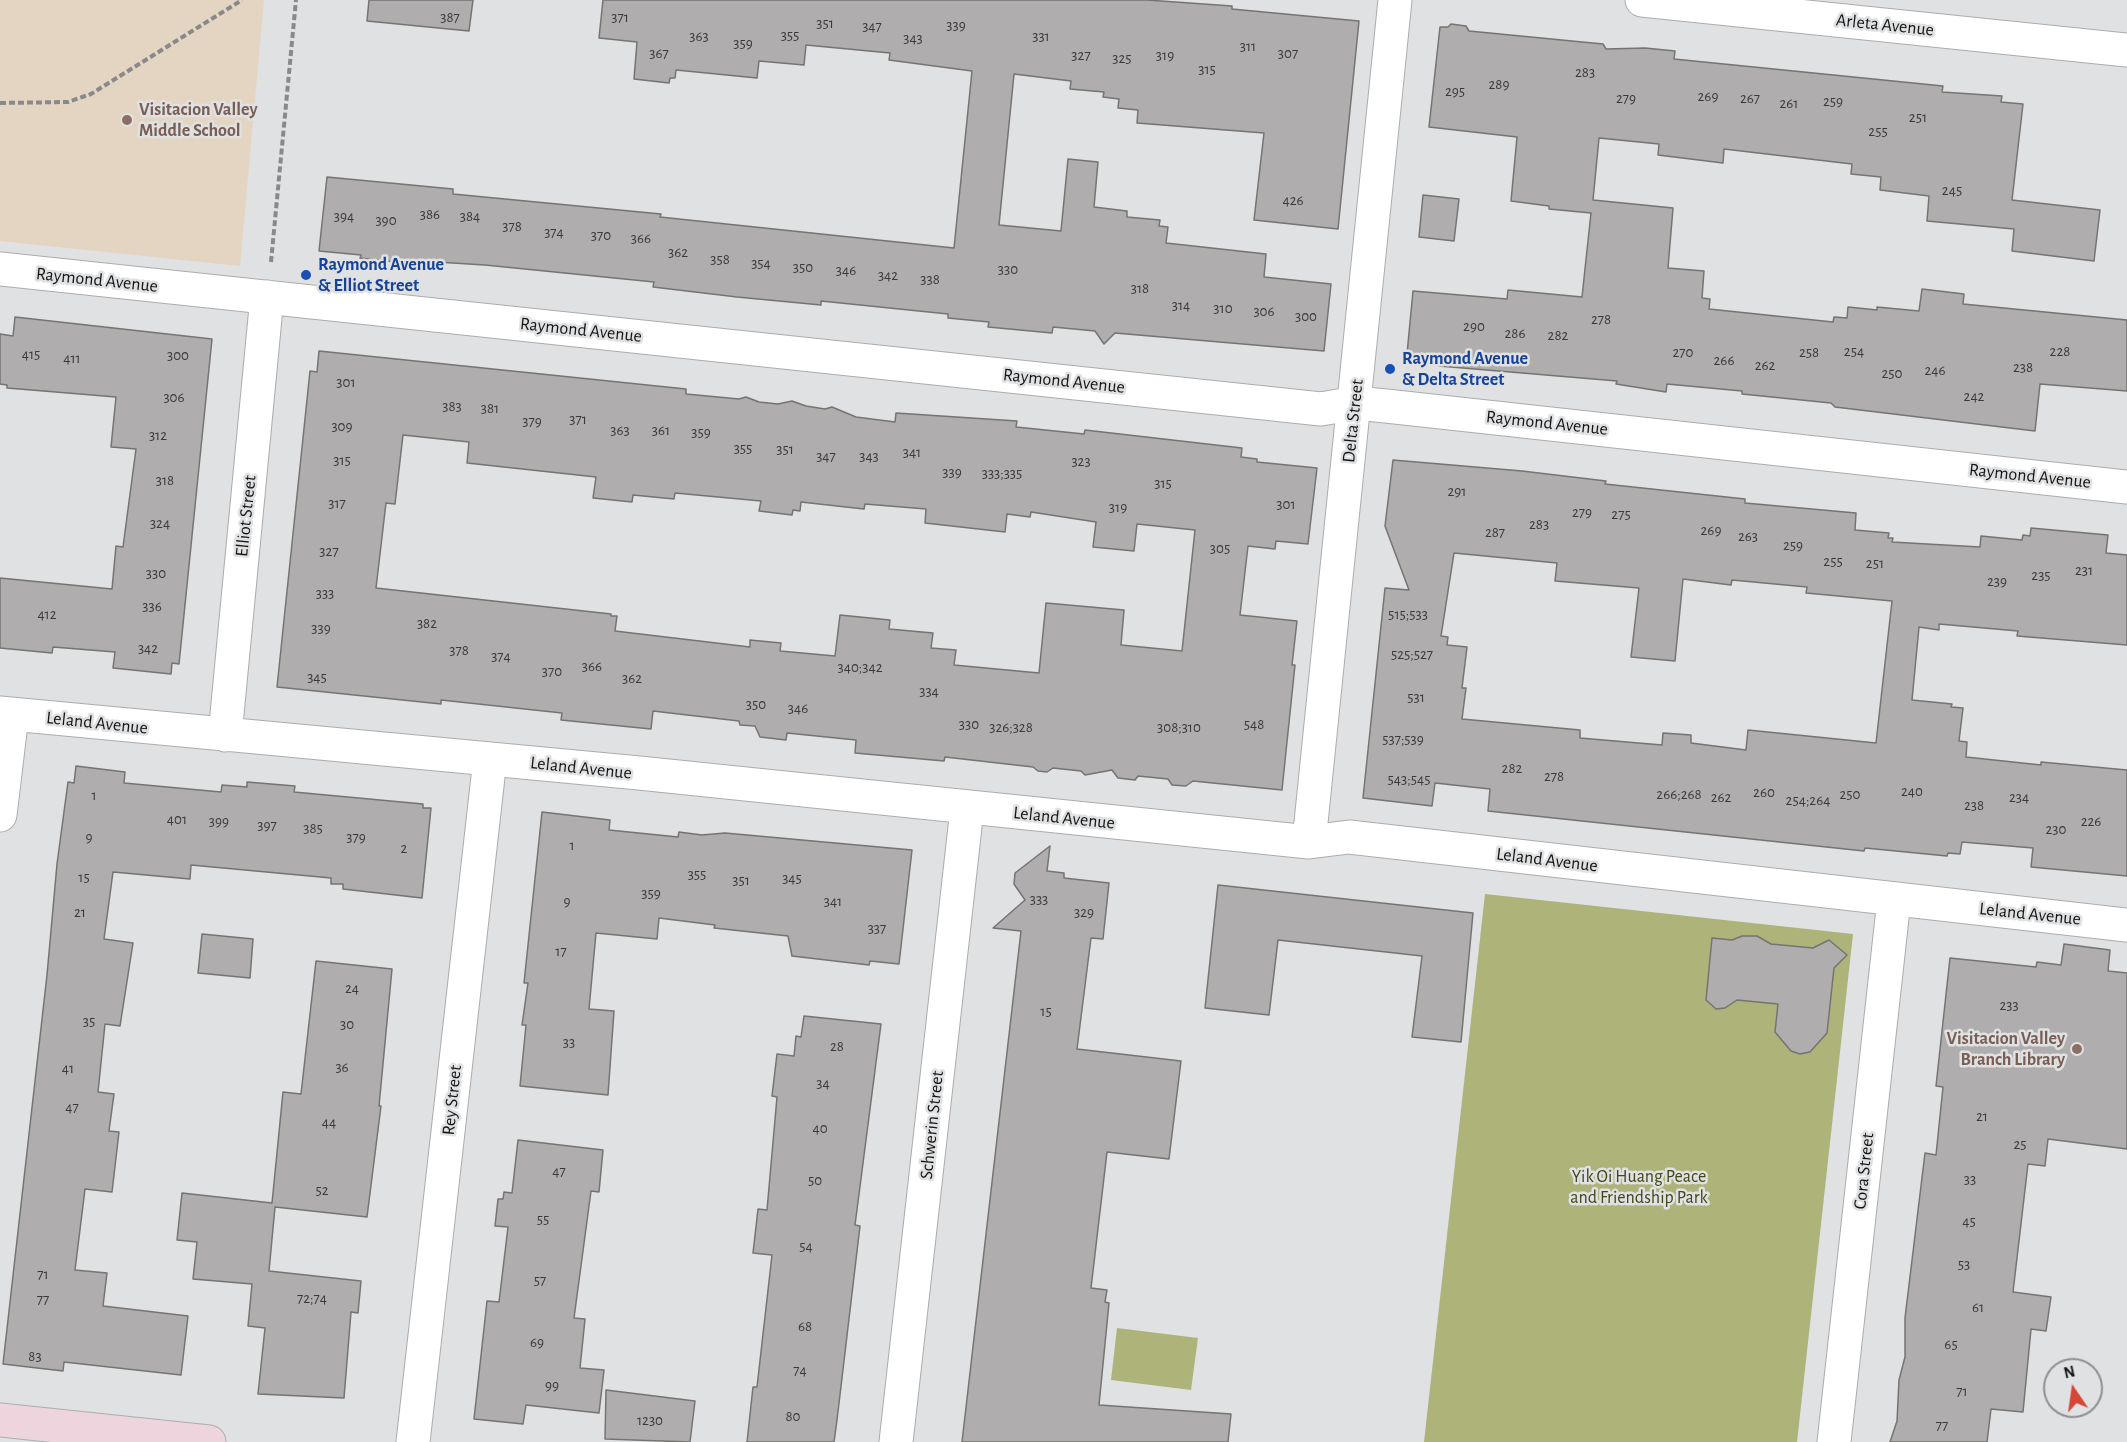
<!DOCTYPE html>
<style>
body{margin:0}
#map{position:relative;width:2127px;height:1442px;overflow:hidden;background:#e0e1e2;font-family:"Alegreya Sans",sans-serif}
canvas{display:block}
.north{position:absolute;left:2043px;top:1358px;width:60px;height:60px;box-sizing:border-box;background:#e0e1e2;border:2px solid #8e8f90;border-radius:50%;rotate:347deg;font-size:16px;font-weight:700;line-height:24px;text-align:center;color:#141415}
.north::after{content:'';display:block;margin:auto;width:21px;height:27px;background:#d44735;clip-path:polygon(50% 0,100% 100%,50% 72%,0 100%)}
</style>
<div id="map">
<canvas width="2127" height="1442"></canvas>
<div class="north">N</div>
</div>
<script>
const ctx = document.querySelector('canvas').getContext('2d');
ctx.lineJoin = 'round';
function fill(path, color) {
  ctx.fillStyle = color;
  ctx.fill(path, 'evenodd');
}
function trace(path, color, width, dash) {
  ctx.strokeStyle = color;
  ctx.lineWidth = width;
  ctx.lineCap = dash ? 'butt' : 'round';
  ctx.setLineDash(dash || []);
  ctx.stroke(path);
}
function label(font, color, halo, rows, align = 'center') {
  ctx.font = font + ' "Alegreya Sans",sans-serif';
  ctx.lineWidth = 5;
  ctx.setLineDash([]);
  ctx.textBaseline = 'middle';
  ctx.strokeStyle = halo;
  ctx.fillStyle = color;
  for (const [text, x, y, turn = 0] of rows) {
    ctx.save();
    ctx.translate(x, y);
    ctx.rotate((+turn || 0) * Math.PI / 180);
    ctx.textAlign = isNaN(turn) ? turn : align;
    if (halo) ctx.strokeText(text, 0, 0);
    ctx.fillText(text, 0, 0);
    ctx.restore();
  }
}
fill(new Path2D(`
 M0 0H264L240 266 0 241Z`), '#e4d4c2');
fill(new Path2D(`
 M1485 894 1853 934 1797 1442H1424Z
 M1117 1328 1198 1338 1191 1390 1111 1380Z`), '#aeb37a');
const building = new Path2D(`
 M369 0H473L469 31 367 21Z
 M603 0H1147L1232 6V9L1359 21 1338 229 1254 220 1264 133 1137 123 1138 110 1118 108 1119 99 1103 97 1104 92 1070 89 1071 81 1014 74 999 225 1061 231 1068 159 1098 162 1094 207 1127 211V217L1160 220 1159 226 1168 227 1166 243 1266 254 1264 277 1331 284 1324 351 1115 333 1104 344 1095 331 1053 327 1052 333 988 327 989 322 948 318V314L821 301V305L737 297 653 287 654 282 485 265 404 260V263L360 258 361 255 319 251 327 177 453 189V194L661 214 660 217 954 248 972 71 889 60 890 53 806 45 804 65 759 61 757 78 676 70 675 78H670L669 83 634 79 637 42 599 38Z
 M1451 24 1466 26 1469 31 1603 44 1606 49 1645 48 1675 51 1674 59 1943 86 1942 92 2002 96 2001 102 2023 104 2012 200 2100 210 2094 261 2012 251 2014 229 1927 221 1929 196 1880 190 1881 177 1851 174 1852 164 1724 149 1723 163 1658 155 1659 144 1599 138 1593 200 1673 208 1668 268 1704 271 1702 298 1710 299 1709 309 1833 322 1834 317 1847 318 1848 307 1877 310V307L1919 311 1922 289 1964 294 1963 304 2127 320V391L2040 384 2035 431 1835 407 1831 403 1742 394V391L1667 384 1666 392 1616 384 1617 381 1439 366 1440 358 1407 354 1413 291 1507 299 1508 290 1582 297 1591 213 1549 209V206L1511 201 1517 137 1429 127 1440 27H1448Z
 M1423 195 1459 199 1454 241 1419 237Z
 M15 317 212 339 179 664 172 663 171 674 113 668 115 652 53 647 52 653 0 648V578L112 589 116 546 123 547 136 449 111 447 116 397 7 388V385L0 384V334L13 336Z
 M319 351 686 389V394L739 399 746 397 759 402 778 404 792 401 806 406 825 409 832 407 856 417 895 422 896 413 1017 421 1016 427 1084 434 1085 430 1242 448 1241 457 1257 459V462L1317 468 1308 544 1276 541 1275 549 1248 546 1240 615 1297 621 1292 665H1295L1282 790 1193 781 1186 786 1172 785 1168 779 1138 776 1135 780 1118 778 1112 770 1085 775 1081 771 1053 768 1047 772 1038 771 1033 767 945 757 944 761 855 753 856 740 787 733 786 740 760 737 755 726 740 725 739 721 653 711 651 729 561 720 562 713 441 700V704L277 687 310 371 317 372ZM403 435 469 442 467 463 596 477 593 498 632 502 633 495 674 499 675 493 761 501 759 511 792 515 793 510 800 511 801 502 864 509 865 504 926 509 925 523 1005 532 1007 514 1030 517 1031 512 1096 522 1093 547 1134 551 1137 524 1195 530 1182 651 1121 645 1124 610 1046 603 1039 673 954 665 956 650 931 648 933 633 889 629 890 620 840 615 835 656 780 651 781 643 750 640V647L615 631 617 616H611V614L376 588 386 503 395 504Z
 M1393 460 1522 471 1606 481 1605 484 1745 499V503L1856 513 1855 530 1889 533 1888 538H1893L1892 542 1980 547 1981 536 2022 540 2023 535 2030 536 2031 528 2108 535 2106 553 2127 555V645L2017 636 2018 631 1939 624V630L1919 627 1912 700 1952 704 1951 707 1963 708 1959 741 1967 742 1966 757 2041 765V762L2127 770V876L2031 867 2033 848 1962 842 1960 854 1948 853 1947 856 1865 848 1864 851 1488 811 1490 789 1435 783 1432 806 1363 798 1385 588 1409 590 1385 526ZM1454 553 1557 563 1555 581 1639 588 1631 657 1675 661 1683 579 1731 585 1732 580 1807 587 1806 593 1892 601 1876 743 1748 730 1746 750 1691 743V735L1663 733 1662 745 1580 738V730L1462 719 1466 688H1462L1467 647 1447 645 1448 637 1441 636Z
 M76 766 125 772 124 783 221 792 222 785 247 787V782L295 786 294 792 423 804V808H431L422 898 343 889V884H331V878L191 865 190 879 113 872 104 939 133 943 120 1026 105 1024 98 1092 114 1094 109 1131 119 1132 112 1192 85 1189 75 1270 107 1273 103 1306 188 1316 181 1375 64 1362 63 1371 3 1364 47 975 57 864 68 782 74 783Z
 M542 812 610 820 609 830 678 837 679 832 702 835 725 833 912 850 899 964 870 961 869 965 792 956 788 936 714 928 715 925 659 918 657 939 596 933 589 1009 614 1011 608 1095 520 1086 526 1025H522L528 983H524Z
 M1050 846 1047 871 1064 873V878L1109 883 1103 939 1091 938 1077 1049 1181 1061 1169 1159 1107 1152 1091 1288 1107 1290 1105 1302 1109 1303 1099 1405 1231 1414 1228 1442H962L1021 931 993 928 1025 900 1014 884 1015 873Z
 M1218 885 1473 913 1461 1042 1412 1037 1422 956 1278 940 1269 1015 1205 1008Z
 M202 934 253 939 250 978 198 973Z
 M1742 936H1757L1771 944 1813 948 1829 940 1847 955 1834 968 1827 1033 1810 1052 1800 1054 1791 1051 1775 1032 1778 1004 1737 1000 1725 1008 1716 1009 1706 1000 1712 938 1732 940Z
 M2064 944 2110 950 2108 971 2127 973V1149L2048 1139 2045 1166 2028 1164 2013 1292 2051 1297 2046 1331 2031 1329 2023 1412 1991 1409 1987 1442H1890L1897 1421 1899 1380 1905 1357V1318L1925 1153 1936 1155 1943 1087 1936 1086 1950 958 2036 967 2037 962 2061 965Z
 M316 961 392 969 379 1106H381L367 1217 275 1207 269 1271 361 1281 358 1313 351 1312 344 1398 258 1394 265 1328 248 1326 252 1284 193 1279 197 1242 177 1240 182 1193 272 1203 283 1092 301 1094Z
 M804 1016 881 1024 855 1225 860 1226 837 1420 834 1442H747L753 1387H757L772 1255 753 1253 758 1209 767 1210 777 1097 772 1096 777 1054 794 1056 796 1036 801 1037Z
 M518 1140 603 1150 599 1192 591 1191 574 1318 585 1319 580 1368 604 1370 599 1413 526 1405 523 1424 474 1419 487 1301 499 1302 508 1227 495 1226 498 1199H503L504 1192 512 1193Z
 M606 1390 695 1401 690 1442 605 1439Z`);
fill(building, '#afadad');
trace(building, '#757473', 1.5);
const street = new Path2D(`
 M1642 0 2127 50
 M0 269 1321 409 1355 403 1386 406 2127 487
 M0 713 639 773 1309 842 1349 837 2127 925
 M225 735 267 297
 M0 815 12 715
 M1309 842 1395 0
 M413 1442 490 759
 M896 1442 967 809
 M1834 1442 1894 900`);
const secondary = new Path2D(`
 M0 1420 209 1442`);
trace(street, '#acacad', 35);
trace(secondary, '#acacad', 35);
trace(new Path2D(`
 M0 103 68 102 91 94 242 0
 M271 262 296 0`), '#89898a', 4, [6, 3]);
trace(street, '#fff', 33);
trace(secondary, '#eed5dd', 33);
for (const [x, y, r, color] of [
 [127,120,6,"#8d6e63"],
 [306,275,6,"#1a4fb4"],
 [1390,369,6,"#1a4fb4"],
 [2077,1049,6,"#8d6e63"]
]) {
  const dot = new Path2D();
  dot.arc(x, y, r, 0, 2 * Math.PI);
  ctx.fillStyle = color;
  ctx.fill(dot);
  trace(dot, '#e0e1e2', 2);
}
label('15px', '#3b3a3b', null, [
 ["387",450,17],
 ["371",620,17],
 ["351",825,23],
 ["339",956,25],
 ["347",872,26],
 ["355",790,35],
 ["363",699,36],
 ["331",1041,36],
 ["343",913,38],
 ["359",743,43],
 ["311",1248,46],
 ["367",659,53],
 ["307",1288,53],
 ["327",1081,55],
 ["319",1165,55],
 ["325",1122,58],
 ["315",1207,69],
 ["283",1585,72],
 ["289",1499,84],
 ["295",1455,91],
 ["269",1708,96],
 ["279",1626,98],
 ["267",1750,98],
 ["259",1833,101],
 ["261",1789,103],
 ["251",1918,117],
 ["255",1878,131],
 ["245",1952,190],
 ["426",1293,200],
 ["386",430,214],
 ["394",344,216],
 ["384",470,216],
 ["390",386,220],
 ["378",512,226],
 ["374",554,232],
 ["370",601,235],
 ["366",641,238],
 ["362",678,252],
 ["358",720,259],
 ["354",761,263],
 ["350",803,267],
 ["330",1008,269],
 ["346",846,270],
 ["342",888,275],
 ["338",930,279],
 ["318",1140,288],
 ["314",1181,305],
 ["310",1223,308],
 ["306",1264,311],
 ["300",1306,316],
 ["278",1601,319],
 ["290",1474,326],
 ["286",1515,333],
 ["282",1558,335],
 ["254",1854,351],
 ["228",2060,351],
 ["270",1683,352],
 ["258",1809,352],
 ["415",31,354],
 ["300",178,355],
 ["411",72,358],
 ["266",1724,360],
 ["262",1765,365],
 ["238",2023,367],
 ["246",1935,370],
 ["250",1892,373],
 ["301",346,382],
 ["242",1974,396],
 ["306",174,397],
 ["383",452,406],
 ["381",490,408],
 ["371",578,419],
 ["379",532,421],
 ["309",342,426],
 ["363",620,430],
 ["361",661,430],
 ["359",701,432],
 ["312",158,435],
 ["355",743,448],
 ["351",785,449],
 ["341",912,452],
 ["347",826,456],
 ["343",869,456],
 ["315",342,460],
 ["323",1081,461],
 ["339",952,472],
 ["333;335",1002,473],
 ["318",165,480],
 ["315",1163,483],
 ["291",1457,491],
 ["317",337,503],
 ["301",1286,504],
 ["319",1118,507],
 ["279",1582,512],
 ["275",1621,514],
 ["324",160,523],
 ["283",1539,524],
 ["269",1711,530],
 ["287",1495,532],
 ["263",1748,536],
 ["259",1793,545],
 ["305",1220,548],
 ["327",329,551],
 ["255",1833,561],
 ["251",1875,563],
 ["231",2084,570],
 ["330",156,573],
 ["235",2041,575],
 ["239",1997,581],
 ["333",325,593],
 ["336",152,606],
 ["412",47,614],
 ["515;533",1408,614],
 ["382",427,623],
 ["339",321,628],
 ["342",148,648],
 ["378",459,650],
 ["525;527",1412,654],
 ["374",501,656],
 ["366",592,666],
 ["340;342",860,667],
 ["370",552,671],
 ["345",317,677],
 ["362",632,678],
 ["334",929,691],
 ["531",1416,697],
 ["350",756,704],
 ["346",798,708],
 ["330",969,724],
 ["548",1254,724],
 ["326;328",1011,727],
 ["308;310",1179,727],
 ["537;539",1403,739],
 ["282",1512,768],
 ["278",1554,776],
 ["543;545",1409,779],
 ["240",1912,791],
 ["260",1764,792],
 ["266;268",1679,794],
 ["250",1850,794],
 ["1",94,795],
 ["262",1721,797],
 ["234",2019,797],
 ["254;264",1808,800],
 ["238",1974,805],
 ["401",177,819],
 ["399",219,821],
 ["226",2091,821],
 ["397",267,825],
 ["385",313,828],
 ["230",2056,829],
 ["9",89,837],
 ["379",356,837],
 ["1",572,845],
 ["2",404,848],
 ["355",697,874],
 ["15",84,877],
 ["345",792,878],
 ["351",741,880],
 ["359",651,893],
 ["333",1039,899],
 ["9",567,901],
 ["341",833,901],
 ["21",80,912],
 ["329",1084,912],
 ["337",877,928],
 ["17",561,951],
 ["24",352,988],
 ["233",2009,1005],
 ["15",1046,1011],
 ["35",89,1021],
 ["30",347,1024],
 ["33",569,1042],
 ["28",837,1046],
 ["36",342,1067],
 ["41",68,1068],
 ["34",823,1083],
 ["47",72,1107],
 ["21",1982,1116],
 ["44",329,1122],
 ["40",820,1128],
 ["25",2020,1144],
 ["47",559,1171],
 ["33",1970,1179],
 ["50",815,1180],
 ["52",322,1190],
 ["55",543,1219],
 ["45",1969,1221],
 ["54",806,1246],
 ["53",1964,1264],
 ["71",43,1274],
 ["57",540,1280],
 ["72;74",312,1298],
 ["77",43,1299],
 ["61",1978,1307],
 ["68",805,1326],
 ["69",537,1342],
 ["65",1951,1344],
 ["83",35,1356],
 ["74",800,1370],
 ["99",552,1385],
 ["71",1962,1391],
 ["80",793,1416],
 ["1230",650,1420],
 ["77",1942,1425]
]);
label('18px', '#141415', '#e0e1e2', [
 ["Arleta Avenue",1885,25,6],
 ["Raymond Avenue",97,280,6],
 ["Raymond Avenue",581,330,6],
 ["Raymond Avenue",1064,381,6],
 ["Delta Street",1353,421,-84],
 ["Raymond Avenue",1547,423,6],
 ["Raymond Avenue",2030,476,6],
 ["Elliot Street",246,516,-84],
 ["Leland Avenue",97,723,6],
 ["Leland Avenue",581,768,6],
 ["Leland Avenue",1064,818,6],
 ["Leland Avenue",1547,860,7],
 ["Leland Avenue",2030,914,6],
 ["Rey Street",452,1100,-84],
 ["Schwerin Street",932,1125,-84],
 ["Cora Street",1864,1171,-84]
]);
label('bold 18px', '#785e54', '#e0e1e2', [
 ["Visitacion Valley",139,110],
 ["Middle School",139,131],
 ["Visitacion Valley",2065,1039,"right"],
 ["Branch Library",2065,1060,"right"]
], 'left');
label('bold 18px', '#164399', '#e0e1e2', [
 ["Raymond Avenue",318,265],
 ["& Elliot Street",318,286],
 ["Raymond Avenue",1402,359],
 ["& Delta Street",1402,380]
], 'left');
label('18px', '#434617', '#e0e1e2', [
 ["Yik Oi Huang Peace",1639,1177],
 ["and Friendship Park",1639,1198]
]);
</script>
